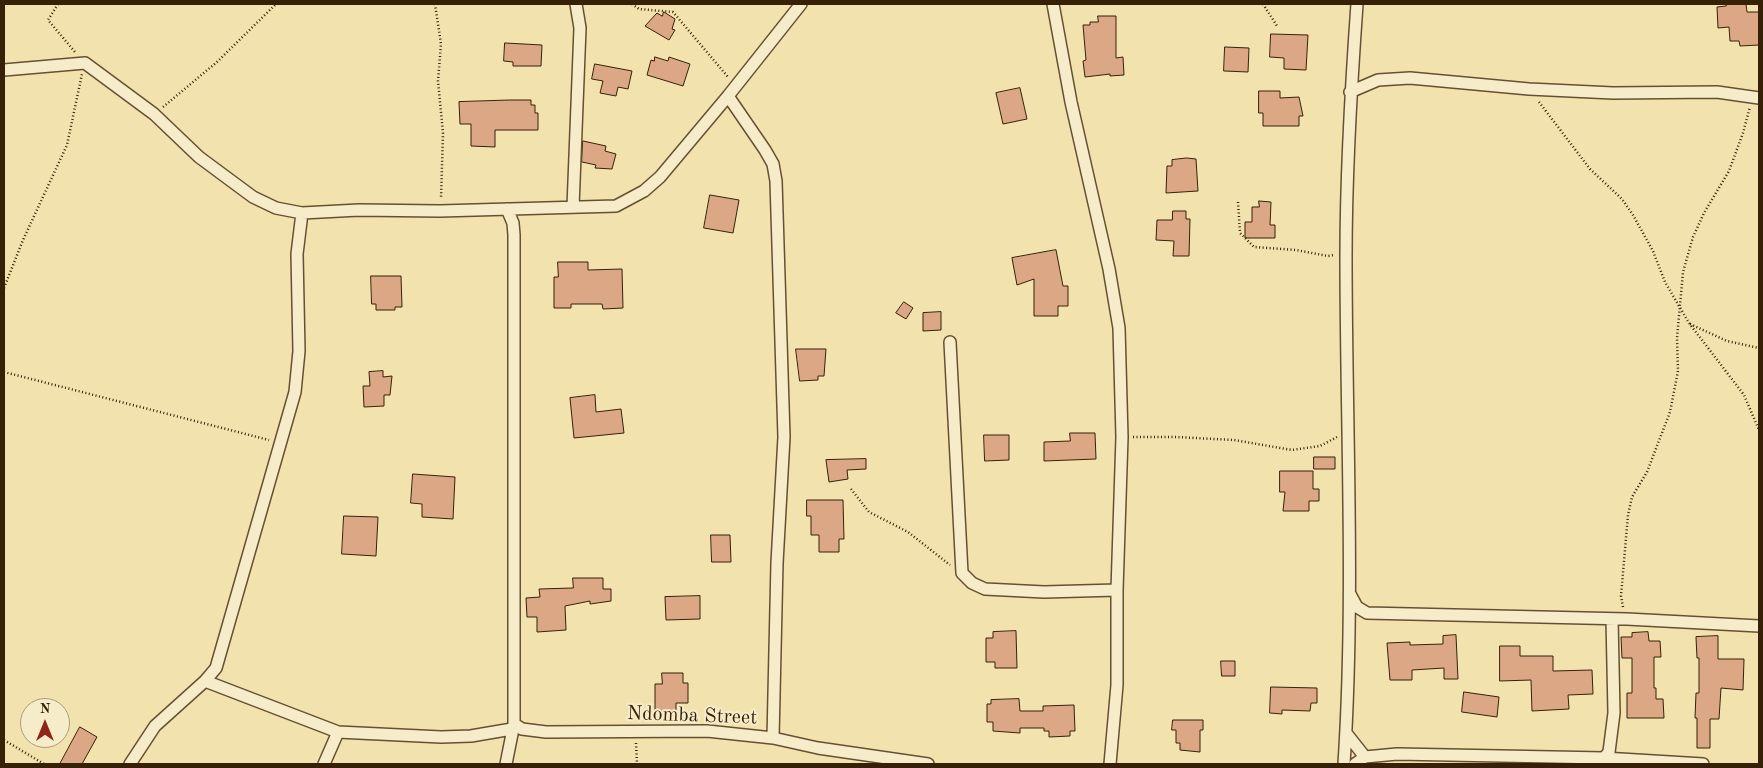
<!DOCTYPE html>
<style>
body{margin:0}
#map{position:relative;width:1763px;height:768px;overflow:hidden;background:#f1e2ae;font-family:"Old Standard TT",serif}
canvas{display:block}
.frame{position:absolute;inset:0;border:5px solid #372008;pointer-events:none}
.north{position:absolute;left:20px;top:698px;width:50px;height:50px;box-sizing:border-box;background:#f6ecca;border:1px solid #aa9a7c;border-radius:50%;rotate:0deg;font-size:14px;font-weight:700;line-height:20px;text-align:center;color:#372008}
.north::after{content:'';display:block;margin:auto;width:18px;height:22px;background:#8f2418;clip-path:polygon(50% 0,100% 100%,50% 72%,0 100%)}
</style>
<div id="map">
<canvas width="1763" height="768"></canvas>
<div class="frame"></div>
<div class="north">N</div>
</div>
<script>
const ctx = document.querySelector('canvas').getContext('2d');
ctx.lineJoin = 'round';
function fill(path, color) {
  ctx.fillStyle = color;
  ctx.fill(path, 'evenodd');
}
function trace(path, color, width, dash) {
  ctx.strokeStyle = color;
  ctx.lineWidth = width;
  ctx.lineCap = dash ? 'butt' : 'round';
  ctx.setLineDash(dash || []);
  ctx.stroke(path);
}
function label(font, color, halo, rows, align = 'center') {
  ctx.font = font + ' "Old Standard TT",serif';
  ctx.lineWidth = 4;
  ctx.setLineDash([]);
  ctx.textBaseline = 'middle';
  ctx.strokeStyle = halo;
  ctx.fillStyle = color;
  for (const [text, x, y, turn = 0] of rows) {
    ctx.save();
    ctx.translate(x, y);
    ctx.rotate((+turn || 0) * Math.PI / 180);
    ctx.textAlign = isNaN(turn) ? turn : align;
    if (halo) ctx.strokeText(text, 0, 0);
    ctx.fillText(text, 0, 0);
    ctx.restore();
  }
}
const building = new Path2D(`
 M1726 4H1746L1747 12H1759V45L1740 46 1739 41H1730L1729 27 1718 28 1717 7 1726 6Z
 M664 12 675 19 672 29 675 30 669 40 645 26 657 13 662 16Z
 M1098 16H1116V58L1123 57 1124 75 1110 76V74L1085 77 1083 61 1086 60 1083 25H1090V22H1098Z
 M1271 34 1308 35 1306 70 1284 69V58L1270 57Z
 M505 43 542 45 541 66H513V62L504 61Z
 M1225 47 1249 48 1248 72 1224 71Z
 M655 57 668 61 669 57 690 64 683 86 647 75 651 60 654 61Z
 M595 64 632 71 628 89 618 87 616 96 600 93 603 81 592 79Z
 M1020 88 1027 119 1003 124 996 93Z
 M1259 91H1280V98L1299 97 1303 116H1299V126H1263V113H1259Z
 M510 100H531V105H535V113H538V130H495V147L471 146V124H460L459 102Z
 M583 141 606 146 605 151 616 154 612 169 595 168 596 165 582 162Z
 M1187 158 1196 159 1198 191 1166 193 1167 166H1172V160Z
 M710 195 739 200 733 233 704 228Z
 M1259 201 1271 202 1270 225H1275V238H1245V222H1252V207H1259Z
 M1173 211H1186V219H1190L1189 256H1173L1174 241 1156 240 1157 220H1172Z
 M1056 250 1063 286H1068V306H1058V316H1034V279L1017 285 1012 258Z
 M558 262H588V270L622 269 623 308 603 309 602 304H571V308H554V277H558Z
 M371 276H401L402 307H395V310H376V304H372Z
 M904 302 913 308 906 319 896 313Z
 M941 312V330L923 331V313Z
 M796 349H826L824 376H818V380L800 381Z
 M383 371V377L392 376 390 395H384V406L364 407 363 386H370L369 372Z
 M595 395 596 412 621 409 624 433 574 438 570 398Z
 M1070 433H1095L1096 459 1044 461V442L1070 441Z
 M984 435H1009V460L985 461Z
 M1314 457H1335V469H1314Z
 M866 459V469L847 470 848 479 829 482 826 460Z
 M1280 471H1313V489H1319V501H1309V511H1283L1285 492H1280Z
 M413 474 455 477 453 519 422 517V504L411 503Z
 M807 500H843L844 539H839V552H819V535H811V516H807Z
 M344 516 378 517 376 556 342 554Z
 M711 535H730L731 562H712Z
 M573 578H603V589H611V601L590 604V601L565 606 566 630 537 632V617H527L526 598 540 597 539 589 573 588Z
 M700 596V619L666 620 665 597Z
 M1016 631 1017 668H995V662H986V638H993V632Z
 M1648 632 1649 641H1660L1661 657H1654V688H1656V699H1663L1664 718H1627V693H1632V658H1622L1621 637H1632V633Z
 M1456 635 1458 679H1444V668L1412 670V680H1390L1387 643 1410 642V645L1443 644V636Z
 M1718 636V659H1744L1743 690 1721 688 1719 719H1710V748H1697V718H1695L1696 693H1699V658H1697L1696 637Z
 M1500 646H1520V656H1553V671L1592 670 1593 694 1568 695 1569 709 1532 711 1531 680 1500 681Z
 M1221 661H1235V676H1222Z
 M662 673H683V683H688V703H676V711L655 710V684H662Z
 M1271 687 1317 688V703H1311L1310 711 1282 710V714L1270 713Z
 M1464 692 1499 697 1497 717 1462 712Z
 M1019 699 1020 711H1043V706L1074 705 1075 731H1070V736L1049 737V731H1044V728H1020V733L993 731V722H987V704H991V700Z
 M1173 720H1203V730H1200V752L1180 750V743H1176V730H1172Z
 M80 727 97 737 82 764H60Z`);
fill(building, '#dba784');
trace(building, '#372008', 1);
const minor = new Path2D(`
 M1053 4 1071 102 1109 269 1119 328 1122 437 1117 590V685L1110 764
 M4 70 85 63 154 114 199 157 253 197 276 208 302 213 359 210 440 211 616 206 644 191 660 177 728 96 801 4
 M1350 92 1378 80 1410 78 1529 89 1613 93 1717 92 1759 98
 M728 96 765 150 773 164 776 181 784 437 777 563 773 738
 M573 207 580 28 576 4
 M950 342 962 573 972 583 985 589 1044 592 1117 590
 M1350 594 1357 607 1367 613 1627 619 1759 626
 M205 681 338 732
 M514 724 522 729 546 732 707 731 773 738 818 748 928 764
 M1346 733 1365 757
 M1604 758 1609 752 1614 713 1612 619
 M130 764 155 726 205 681 216 668 295 392 299 351 297 254 302 213
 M324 764 338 732 441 737 471 736 512 729
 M506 764 514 724V235L513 223 507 209
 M1344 764C1355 595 1346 425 1346 256 1346 172 1351 88 1357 4
 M1355 764 1365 757 1397 754 1604 758 1703 764`);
trace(minor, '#665032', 14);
trace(new Path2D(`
 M58 4 48 20 75 52
 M435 4 441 44 438 81 443 133 441 199
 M632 4 639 9 673 12 728 77
 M1263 4 1277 26
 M1539 102 1590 169 1622 199 1633 215 1653 251 1665 282 1689 323 1744 395 1759 430
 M163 107 217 62 276 4
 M1238 202 1240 233 1254 247 1296 250 1328 256 1334 255
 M4 288 23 240 67 145 82 74
 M1690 324 1727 341 1759 348
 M4 372 269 440
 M1133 437H1176L1234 440 1292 450 1320 446 1337 437
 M851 489 869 512 908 532 950 565
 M1623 607 1621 596 1628 515 1632 497 1647 472 1670 412 1678 371 1677 338 1683 272 1693 237 1704 213 1729 171 1743 133 1750 107
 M4 740 44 764
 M636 743 637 764`), '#372008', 2.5, [1, 2.5]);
trace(minor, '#f6ecca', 11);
label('20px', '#372008', '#f6ecca', [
 ["Ndomba Street",692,716,2]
]);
</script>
